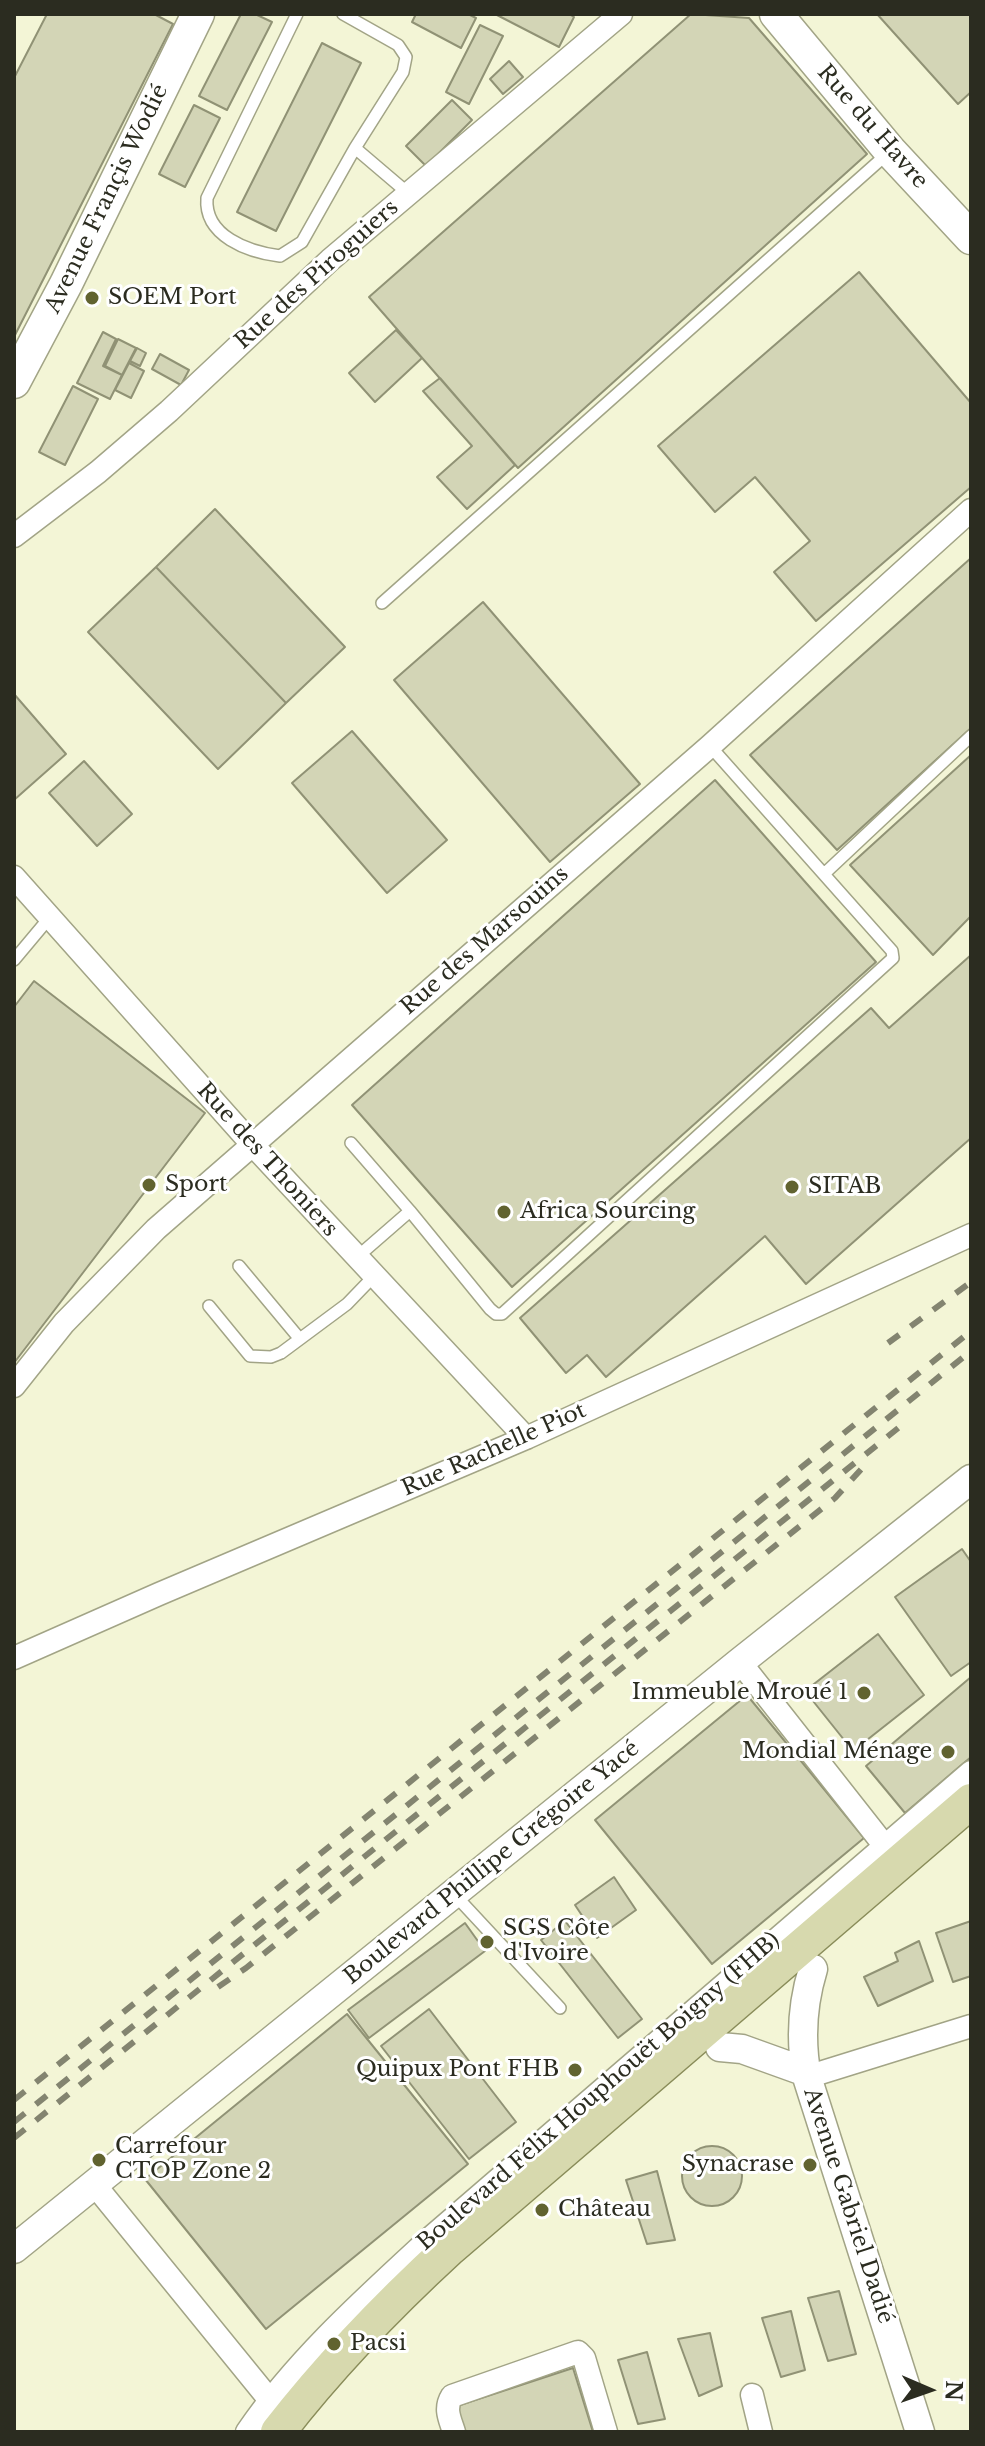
<!DOCTYPE html>
<meta charset="utf-8">
<style>
body{margin:0}
#map{position:relative;width:985px;height:2446px;overflow:hidden;background:#f3f5d6;font-family:"Libre Baskerville",serif}
canvas{display:block}
.frame{position:absolute;inset:0;border:16px solid #2b2c20;pointer-events:none}
.north{position:absolute;left:889px;top:2350px;width:80px;height:80px;-webkit-text-stroke:6px #fff;paint-order:stroke;rotate:92deg;font-size:22px;font-weight:700;line-height:32px;text-align:center;color:#2b2c20}
.north::after{content:'';display:block;margin:auto;width:28px;height:36px;background:#2b2c20;clip-path:polygon(50% 0,100% 100%,50% 72%,0 100%)}
</style>
<div id="map">
<canvas width="985" height="2446"></canvas>
<div class="frame"></div>
<div class="north">N</div>
</div>
<script>
const ctx = document.querySelector('canvas').getContext('2d');
ctx.lineJoin = 'round';
function fill(path, color) {
  ctx.fillStyle = color;
  ctx.fill(path, 'evenodd');
}
function trace(path, color, width, dash) {
  ctx.strokeStyle = color;
  ctx.lineWidth = width;
  ctx.lineCap = dash ? 'butt' : 'round';
  ctx.setLineDash(dash || []);
  ctx.stroke(path);
}
function label(font, color, halo, rows, align = 'center') {
  ctx.font = font + ' "Libre Baskerville",serif';
  ctx.lineWidth = 6;
  ctx.setLineDash([]);
  ctx.textBaseline = 'middle';
  ctx.strokeStyle = halo;
  ctx.fillStyle = color;
  for (const [text, x, y, turn = 0] of rows) {
    ctx.save();
    ctx.translate(x, y);
    ctx.rotate((+turn || 0) * Math.PI / 180);
    ctx.textAlign = isNaN(turn) ? turn : align;
    if (halo) ctx.strokeText(text, 0, 0);
    ctx.fillText(text, 0, 0);
    ctx.restore();
  }
}
const building = new Path2D(`
 M47 14H154L173 24 14 337V78Z
 M241 14H255L272 22 227 110 199 96Z
 M416 14H468L476 18 461 48 412 22Z
 M495 14H569L574 17 559 47Z
 M691 14 749 18 867 154 518 468 369 297Z
 M877 14H971V92L958 104Z
 M480 25 503 36 469 104 446 92Z
 M322 43 361 63 276 231 237 212Z
 M509 61 523 77 503 94 490 79Z
 M452 100 472 120 426 166 406 146Z
 M194 105 220 118 185 187 159 174Z
 M859 272 971 403V487L816 621 774 572 810 541 755 477 715 512 658 446Z
 M396 330 422 358 375 402 349 373Z
 M103 332 116 339 103 366 122 375 110 399 77 383Z
 M118 339 136 348 122 375 105 366Z
 M137 348 146 353 140 366 130 361Z
 M160 354 189 370 181 385 152 369Z
 M129 363 144 371 131 398 115 390Z
 M440 378 515 465 467 509 437 477 472 446 423 391Z
 M73 386 98 399 65 465 39 452Z
 M215 509 345 647 286 703 156 567Z
 M971 558V728L837 850 750 755Z
 M156 567 286 703 218 769 88 632Z
 M483 602 640 784 550 862 394 680Z
 M14 694 66 754 14 800Z
 M352 731 447 840 387 893 292 783Z
 M971 755V916L933 955 850 865Z
 M84 761 132 814 97 846 49 793Z
 M715 780 876 962 512 1287 352 1105Z
 M971 955V1138L806 1284 765 1236 606 1377 587 1355 566 1373 520 1318 871 1008 889 1028Z
 M34 981 205 1113 14 1363V1007Z
 M962 1549 971 1562V1662L951 1676 895 1597Z
 M878 1634 924 1695 853 1751 805 1691Z
 M971 1677V1757L905 1813 866 1766Z
 M747 1695 864 1838 712 1964 595 1820Z
 M614 1877 636 1910 597 1938 575 1905Z
 M565 1921 642 2019 618 2038 541 1940Z
 M971 1921V1976L953 1982 936 1933Z
 M465 1923 485 1951 369 2038 348 2010Z
 M919 1941 933 1981 878 2006 864 1977 898 1961 895 1953Z
 M429 2009 516 2122 469 2159 381 2046Z
 M347 2014 468 2164 266 2329 145 2179Z
 M682 2176a30 30 0 1 1 60 0a30 30 0 1 1-60 0Z
 M657 2171 675 2240 647 2244 626 2180Z
 M839 2291 856 2354 828 2361 808 2298Z
 M791 2311 805 2370 781 2377 762 2318Z
 M710 2333 722 2386 699 2396 678 2339Z
 M647 2352 665 2419 638 2424 618 2360Z
 M573 2368 593 2432H465L457 2406Z`);
fill(building, '#d3d5b6');
trace(building, '#909275', 2);
const service = new Path2D(`
 M297 14 207 198C204 236 248 252 280 256L302 242 355 148
 M343 14 398 45 406 57 403 72 355 148 409 194
 M382 603 887 154
 M824 874 971 736
 M14 960 50 917
 M351 1143 410 1211 490 1309 496 1314H502L893 958 892 951 710 746
 M356 1258 410 1211
 M239 1266 299 1338
 M209 1306 250 1356 271 1357 281 1353 347 1304 374 1276
 M454 1894 560 2008`);
const minor = new Path2D(`
 M14 536 98 472 169 411 330 260 621 14
 M14 877 251 1143 526 1438
 M14 1386 64 1323 156 1229 710 746 971 510
 M14 1658 159 1594 526 1438 971 1235
 M740 1662 884 1845
 M807 2077 971 2026
 M94 2184 269 2399
 M752 2395 761 2432
 M247 2432C296 2360 364 2299 428 2240L971 1772
 M454 2432C450 2419 444 2409 452 2396L578 2352 584 2358 606 2432`);
const tertiary = new Path2D(`
 M813 1969C802 2005 800 2040 807 2077L920 2432
 M720 2047 742 2049 806 2072
 M14 2249 740 1662 971 1479`);
const secondary = new Path2D(`
 M776 14 890 151 971 238
 M14 382 66 284 198 14`);
const primary = new Path2D(`
 M278 2432C329 2366 388 2305 450 2248L971 1801`);
trace(service, '#a2a486', 14);
trace(minor, '#a2a486', 25);
trace(tertiary, '#a2a486', 31);
trace(secondary, '#a2a486', 35);
trace(primary, '#898c59', 37);
trace(service, '#fff', 11);
trace(minor, '#fff', 22);
trace(tertiary, '#fff', 28);
trace(secondary, '#fff', 32);
trace(primary, '#d7d9ae', 34);
trace(new Path2D(`
 M888 1343 971 1282
 M218 1987 246 1968 835 1498 865 1465
 M14 2100 971 1331
 M14 2122 971 1351
 M14 2138 902 1425`), '#838470', 6, [14, 14]);
for (const [x, y, r, color] of [
 [92,298,8,"#616330"],
 [149,1185,8,"#616330"],
 [792,1187,8,"#616330"],
 [504,1212,8,"#616330"],
 [864,1693,8,"#616330"],
 [948,1752,8,"#616330"],
 [487,1942,8,"#616330"],
 [575,2070,8,"#616330"],
 [99,2160,8,"#616330"],
 [810,2165,8,"#616330"],
 [542,2210,8,"#616330"],
 [334,2344,8,"#616330"]
]) {
  const dot = new Path2D();
  dot.arc(x, y, r, 0, 2 * Math.PI);
  ctx.fillStyle = color;
  ctx.fill(dot);
  trace(dot, '#fff', 3);
}
label('22px', '#2b2c20', '#fff', [
 ["Rue du Havre",872,127,49],
 ["Avenue Françis Wodié",107,199,-64],
 ["Rue des Piroguiers",317,275,-42],
 ["Rue des Marsouins",485,941,-41],
 ["Rue des Thoniers",267,1160,48],
 ["Rue Rachelle Piot",494,1450,-24],
 ["Boulevard Phillipe Grégoire Yacé",492,1863,-39],
 ["Boulevard Félix Houphouët Boigny (FHB)",599,2092,-41],
 ["Avenue Gabriel Dadié",848,2206,72]
]);
label('22px', '#2b2c20', '#fff', [
 ["SOEM Port",108,298],
 ["Sport",165,1185],
 ["SITAB",808,1187],
 ["Africa Sourcing",520,1212],
 ["Immeuble Mroué 1",848,1693,"right"],
 ["Mondial Ménage",932,1752,"right"],
 ["SGS Côte",503,1929],
 ["d'Ivoire",503,1954],
 ["Quipux Pont FHB",559,2070,"right"],
 ["Carrefour",115,2147],
 ["CTOP Zone 2",115,2172],
 ["Synacrase",794,2165,"right"],
 ["Château",558,2210],
 ["Pacsi",350,2344]
], 'left');
</script>
